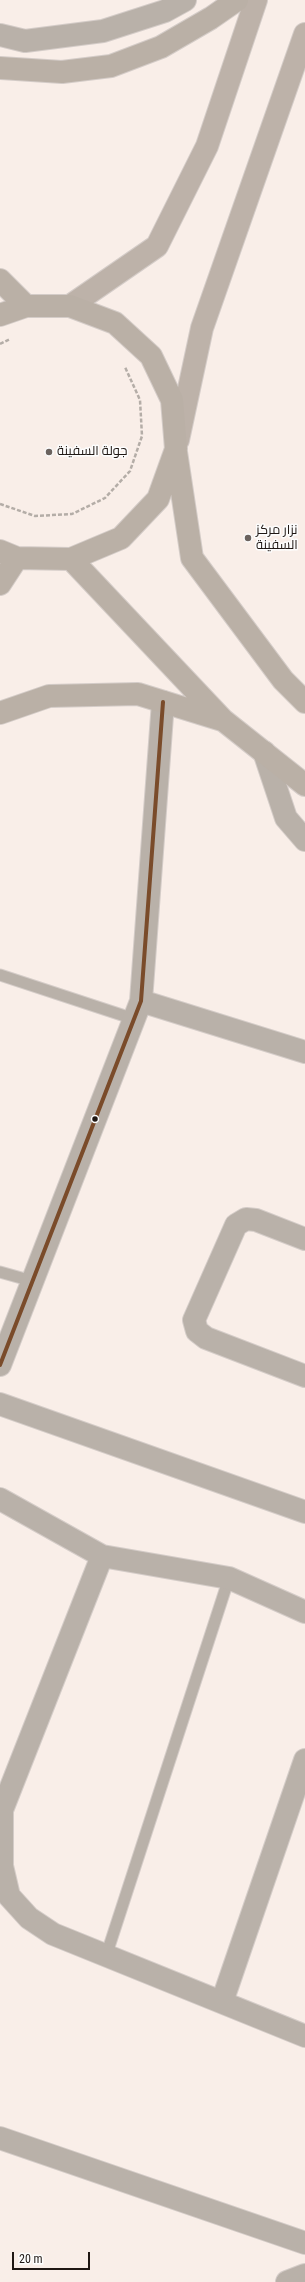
<!DOCTYPE html>
<meta charset="utf-8">
<style>
body{margin:0}
#map{position:relative;width:305px;height:2282px;overflow:hidden;background:#f9eee8;font-family:"Roboto Condensed",sans-serif}
canvas{display:block}
.scale{position:absolute;left:12px;top:2252px;width:78px;height:18px;box-sizing:border-box;border:2px solid #1f1713;border-top:0;padding-left:5px;font-size:12px;line-height:14px;white-space:nowrap;color:#1f1713;-webkit-text-stroke:3px #fdfdfd;paint-order:stroke}
</style>
<div id="map">
<canvas width="305" height="2282"></canvas>
<div class="scale">20 m</div>
</div>
<script>
const ctx = document.querySelector('canvas').getContext('2d');
ctx.lineJoin = 'round';
function trace(path, color, width, dash) {
  ctx.strokeStyle = color;
  ctx.lineWidth = width;
  ctx.lineCap = dash ? 'butt' : 'round';
  ctx.setLineDash(dash || []);
  ctx.stroke(path);
}
function label(font, color, halo, rows, align = 'center') {
  ctx.font = font + ' "Roboto Condensed",Cairo,sans-serif';
  ctx.lineWidth = 3;
  ctx.setLineDash([]);
  ctx.textBaseline = 'middle';
  ctx.strokeStyle = halo;
  ctx.fillStyle = color;
  for (const [text, x, y, turn = 0] of rows) {
    ctx.save();
    ctx.translate(x, y);
    ctx.rotate((+turn || 0) * Math.PI / 180);
    ctx.textAlign = isNaN(turn) ? turn : align;
    if (halo) ctx.strokeText(text, 0, 0);
    ctx.fillText(text, 0, 0);
    ctx.restore();
  }
}
const service = new Path2D(`
 M0 975 134 1019
 M0 1272 32 1281
 M106 1956 229 1578`);
const minor = new Path2D(`
 M0 35 25 41 103 31 165 11 185 0
 M264 752 286 818 305 840
 M141 1001 305 1052
 M305 1239 256 1220 246 1219 236 1225 194 1320 197 1331 206 1338 305 1376
 M0 1365 141 1001 163 702
 M0 1404 305 1512
 M0 1499 102 1556 229 1578 305 1612
 M102 1556 2 1810V1866L9 1896 29 1918 53 1934 305 2036
 M222 2002 305 1760
 M287 2282 305 2275`);
const tertiary = new Path2D(`
 M0 2138 305 2243`);
const primary = new Path2D(`
 M70 306 157 246 207 146 256 0
 M178 440 202 328 305 34`);
const trunk = new Path2D(`
 M0 68 62 72 111 66 161 47 211 18 237 0
 M0 280 26 306
 M0 315 26 306H70L115 323 151 356 172 400 176 449 158 499 121 538 71 559 17 558 0 551
 M176 452 192 558 283 680 305 702
 M71 559 223 720 305 785
 M0 584 17 558
 M0 713 49 696 138 694 222 720`);
trace(service, '#d4ccc8', 13);
trace(minor, '#d4ccc8', 24);
trace(tertiary, '#d4ccc8', 24);
trace(primary, '#d4ccc8', 24);
trace(trunk, '#d4ccc8', 24);
trace(new Path2D(`
 M0 344 10 339
 M0 504 35 516 72 514 105 498 130 471 142 436 140 400 125 367`), '#b4ada7', 2.5, [4, 2]);
trace(service, '#b9b1a9', 11);
trace(minor, '#b9b1a9', 22);
trace(tertiary, '#b9b1a9', 22);
trace(primary, '#bdb2a9', 22);
trace(trunk, '#bab0a6', 22);
trace(new Path2D(`
 M0 1365 141 1001 163 702`), '#7a4b2a', 4);
for (const [x, y, r, color] of [
 [49,452,4,"#6b625e"],
 [248,538,4,"#6b625e"],
 [95,1119,3.5,"#1f1713"]
]) {
  const dot = new Path2D();
  dot.arc(x, y, r, 0, 2 * Math.PI);
  ctx.fillStyle = color;
  ctx.fill(dot);
  trace(dot, '#fdfdfd', 1.5);
}
label('13px', '#1f1713', '#fdfdfd', [
 ["جولة السفينة",57,452],
 ["نزار مركز",256,531],
 ["السفينة",256,546]
], 'left');
</script>
